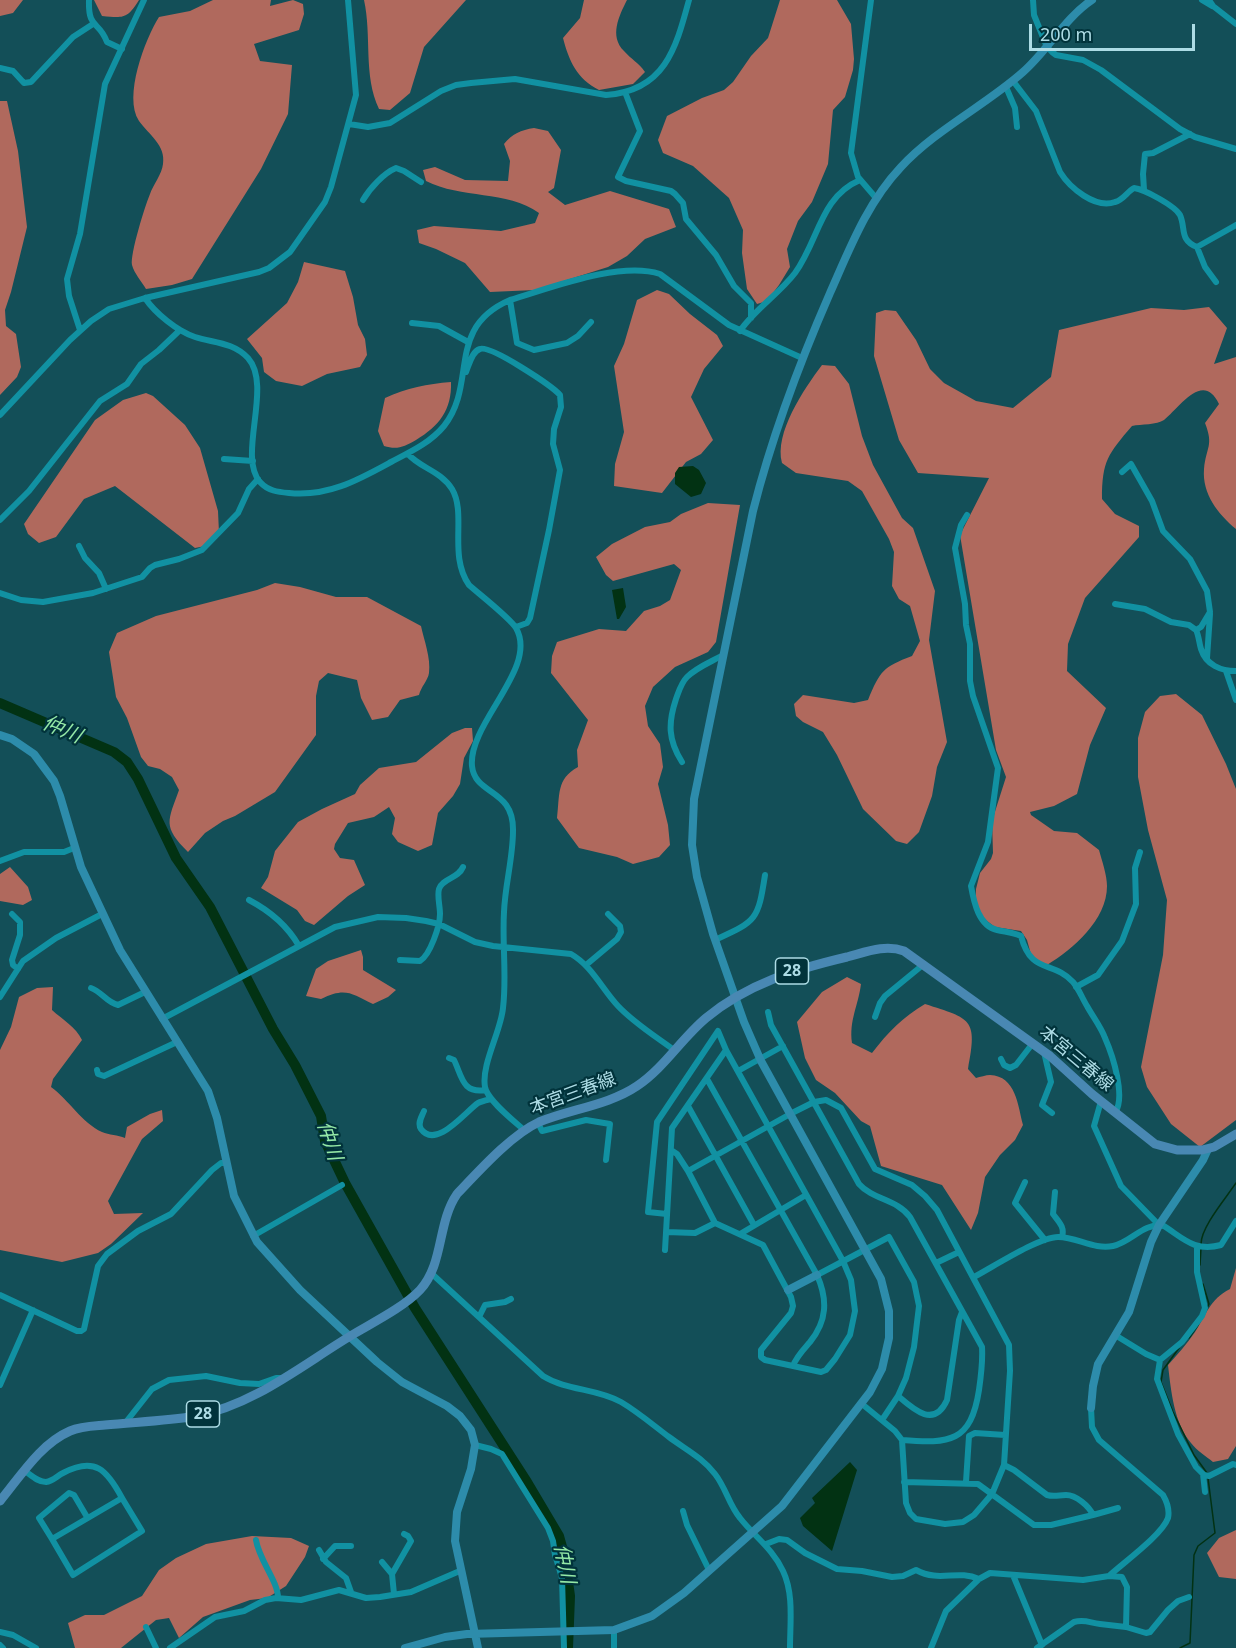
<!DOCTYPE html>
<meta charset="utf-8">
<style>
body{margin:0}
#map{position:relative;width:1236px;height:1648px;overflow:hidden;background:#134f58;font-family:"Noto Sans",sans-serif}
canvas{display:block}
.scale{position:absolute;left:1029px;top:24px;width:166px;height:27px;box-sizing:border-box;border:3px solid #addce5;border-top:0;padding-left:8px;font-size:18px;line-height:21px;white-space:nowrap;color:#addce5;-webkit-text-stroke:4px #01333b;paint-order:stroke}
</style>
<div id="map">
<canvas width="1236" height="1648"></canvas>
<div class="scale">200 m</div>
</div>
<script>
const ctx = document.querySelector('canvas').getContext('2d');
ctx.lineJoin = 'round';
function fill(path, color) {
  ctx.fillStyle = color;
  ctx.fill(path, 'evenodd');
}
function trace(path, color, width, dash) {
  ctx.strokeStyle = color;
  ctx.lineWidth = width;
  ctx.lineCap = dash ? 'butt' : 'round';
  ctx.setLineDash(dash || []);
  ctx.stroke(path);
}
function label(font, color, halo, rows, align = 'center') {
  ctx.font = font + ' "Noto Sans","Noto Sans JP",sans-serif';
  ctx.lineWidth = 4.5;
  ctx.setLineDash([]);
  ctx.textBaseline = 'middle';
  ctx.strokeStyle = halo;
  ctx.fillStyle = color;
  for (const [text, x, y, turn = 0] of rows) {
    ctx.save();
    ctx.translate(x, y);
    ctx.rotate((+turn || 0) * Math.PI / 180);
    ctx.textAlign = isNaN(turn) ? turn : align;
    if (halo) ctx.strokeText(text, 0, 0);
    ctx.fillText(text, 0, 0);
    ctx.restore();
  }
}
fill(new Path2D(`
 M0 0H23L13 13 0 16Z
 M94 0H139C127 19 124 18 102 16Z
 M213 0H271L270 6 293 0 303 4 304 14 299 30 254 44 260 61 292 65 288 114 261 169 192 279 172 285 146 289C142 282 134 273 132 265 130 254 145 206 150 194 153 185 162 174 163 164 166 145 149 135 139 121 123 97 145 39 159 17L190 11Z
 M364 0H466L424 47 410 93 390 110 379 109C363 75 372 36 364 0Z
 M584 0H627C619 16 609 36 624 51 631 59 639 63 645 72L633 84 599 90C577 79 569 61 563 38L580 18Z
 M780 0H837L851 24 854 59 853 70 845 97 833 110 828 164 812 202 798 221 787 249 790 267 779 285 767 301 757 304 747 289 742 253 743 230 729 198 693 166 663 153 658 140 667 116 702 98 724 90 733 82 751 56 768 38Z
 M0 101H7L18 151 27 227 11 292 5 310 6 326 16 334 21 367 17 377 0 395Z
 M534 128 548 131 561 150 554 188 548 192 565 205 610 191 669 209 676 227 645 239 627 256 608 267 535 290 490 292 465 263 436 249 419 243 417 230 434 226 501 231 535 223 539 213C507 190 461 199 426 181L423 170 435 167 465 180 508 181 510 161 504 144C512 134 521 130 534 128Z
 M304 262 345 271 353 297 358 325 365 339 367 355 360 367 327 374 302 386 276 381 264 372 262 358 247 339 287 303 298 282Z
 M657 290 669 294 690 314 717 335 723 346 704 369 691 397 713 440 701 454 686 462 662 493 614 486 615 464 624 432 614 366 624 344 637 300Z
 M1209 307 1227 328 1214 364 1236 357V529C1218 514 1202 494 1204 469 1206 447 1214 446 1205 423L1219 404C1203 370 1179 408 1164 420 1157 425 1141 424 1132 426 1108 454 1102 461 1102 499L1115 514 1139 526V537L1085 598 1068 644 1067 671 1106 708 1090 745 1077 794 1054 806 1030 812 1031 815 1054 831 1077 833 1099 850C1102 861 1107 875 1107 886 1107 920 1073 949 1047 965L1032 958 1027 940 1021 931 995 927 975 912 976 889 980 873 991 859 993 853 992 821 1006 777 996 750 960 535 989 478 918 473 899 440 874 356 876 313 885 310 896 311 916 340 930 369 944 383 976 401 1013 408 1051 377 1059 330 1151 308 1184 310Z
 M822 365 835 366 849 384 862 436 873 465 902 518 913 528 935 591 929 640 947 742 937 767 932 796 919 832 907 844 896 841 863 809 837 755 823 732 803 722 796 716 794 704 803 695 854 703 868 700C880 671 883 667 912 656L920 641 910 606 899 599 892 586 894 552 889 539 862 491 848 481 796 473 782 463C774 433 804 389 822 365Z
 M451 382C452 410 439 426 416 440 404 447 397 450 384 446L378 431 385 398C407 388 427 384 451 382Z
 M146 393 153 396 185 425 200 448 218 511 219 533 205 546 195 548 115 486 84 499 56 537 39 543 28 534 24 524 95 420 123 400Z
 M708 503 740 505 716 642 708 652 675 667 653 687 645 706 648 726 660 744 663 767 658 784 668 825 670 845 659 857 633 864 617 857 579 848 557 818C560 795 556 779 578 767L577 750 588 720 551 673 552 656 557 642 599 629 626 631 644 611 660 606 670 600 681 570 674 564 613 581 606 575 596 557 612 544 645 527 670 522 681 514Z
 M275 583 300 587 336 597H367L421 626C424 640 431 658 429 673 428 680 421 687 419 695L400 700 388 717 372 720 361 698 357 680 328 673 319 681 316 696V735L275 792 235 816 223 821 205 833 188 852C162 826 168 821 179 790L172 777 160 769 148 766 141 757 127 718 116 697 109 652 117 633 156 616 257 590Z
 M1176 694 1202 715 1226 764 1236 789V1120L1200 1147 1171 1124 1147 1087 1141 1067 1163 955 1167 900 1148 830 1138 777V738L1145 712 1160 696Z
 M465 728H472L473 741 464 758 460 784 453 796 438 813 432 845 418 851 398 842 392 834 395 818 389 807 374 817 348 823 335 844 334 849 340 858 354 860 365 885 348 896 314 925 305 921 297 910 261 888 268 877 275 851 298 822 322 809 355 794 360 785 379 768 416 762 452 733Z
 M10 867 28 887 32 900 23 905 0 901V874Z
 M361 950 363 957V970L396 990 388 997 373 1004C351 993 345 987 321 999L306 996 316 969 328 961Z
 M847 977 861 984C858 1007 849 1020 852 1043L872 1053C888 1032 903 1017 925 1004 971 1019 978 1018 968 1069L976 1078C980 1077 986 1075 990 1075 1016 1076 1018 1106 1023 1125L1015 1140 1000 1155 985 1177 978 1213 971 1230 942 1185 881 1166 870 1126 861 1121 835 1093 816 1080 805 1058 797 1022 822 992Z
 M53 987 52 1010C63 1020 76 1027 82 1040L53 1079 51 1087C69 1100 82 1123 102 1132 109 1135 118 1135 125 1138L127 1127 150 1114 162 1110 163 1121 142 1139 108 1201 114 1214 143 1213 111 1244 98 1253 62 1262 0 1250V1050L11 1027 19 997 37 988Z
 M1236 1268V1446L1228 1459 1213 1462C1206 1456 1197 1451 1191 1443 1174 1423 1171 1391 1168 1365 1177 1355 1187 1344 1195 1332 1207 1314 1209 1300 1230 1289Z
 M1236 1530V1579L1219 1577 1207 1553 1219 1538Z
 M252 1536 291 1538 309 1546 305 1557 286 1586 267 1598 250 1600 203 1617 179 1638 169 1618 156 1620 121 1648H75L68 1623 85 1615H104L142 1596 159 1570 176 1558 206 1544Z`), '#b0695d');
fill(new Path2D(`
 M693 466 699 470 706 483 701 494 691 497 675 484V473L679 467Z
 M623 588 626 607 619 619H617L612 590Z
 M850 1462 857 1470 832 1551 803 1526 800 1518 815 1503 812 1498Z`), '#023213');
trace(new Path2D(`
 M1201 1244C1201 1227 1226 1198 1236 1183
 M1200 1265 1201 1248
 M1203 1284 1209 1304 1207 1308
 M1189 1338 1198 1325
 M1179 1348 1163 1370 1161 1382 1173 1412 1194 1455 1207 1473
 M1180 1648 1190 1643 1194 1555 1198 1546 1215 1533 1208 1478`), '#023213', 1.5);
trace(new Path2D(`
 M0 703 114 752 127 762 138 779 176 858 210 907 273 1029 295 1065 321 1116 325 1141 345 1183 415 1308 527 1482 559 1536 564 1554 570 1596 568 1648`), '#023213', 10);
trace(new Path2D(`
 M89 0C88 30 99 20 107 42L122 49
 M871 0 851 153 858 177 876 198
 M1033 0 1034 15 1047 47 1052 52 1056 55 1083 60 1101 70 1180 129 1195 137 1236 149
 M1202 0 1212 6
 M1209 0 1213 6 1236 24
 M0 68 13 71 24 83 31 82 73 37 93 24
 M1013 81 1036 111 1060 172C1070 188 1095 209 1115 202 1123 200 1127 192 1134 188 1144 189 1175 206 1180 215 1186 228 1179 240 1197 247L1236 225
 M1006 87 1015 108 1017 127
 M625 92 640 131 618 177 626 181 671 191 675 194 683 203 686 219 716 255 734 286 751 303V318
 M349 124 368 127 390 123 441 91 456 85 471 83 515 79 606 95C665 91 676 48 689 0
 M1144 190 1143 174 1145 154 1153 153 1190 134
 M363 200C370 188 384 173 396 168L404 171 421 182
 M1197 247 1205 267 1216 282
 M145 298C155 313 177 331 195 337 214 343 233 342 248 358 273 386 237 456 260 482 268 491 278 492 289 493 328 497 358 480 391 462 410 452 430 443 444 426 478 383 445 328 510 300 551 288 619 261 660 274L729 325 802 358
 M510 300 517 343 534 350 567 343 578 336 591 322
 M412 323 439 326 468 342
 M80 330 69 296 67 279 80 234 105 84 144 0
 M740 331C755 309 779 294 795 273 819 240 820 197 860 180
 M466 372C469 365 472 351 480 349 491 345 552 386 560 395L561 407 554 429 553 444 560 470 549 530 530 618 527 623 516 627
 M0 415 70 340 91 321 109 309 145 298 259 272 269 268 290 252 325 202 331 187 356 95 348 0
 M408 454C420 468 441 471 452 489 467 514 448 555 469 585 479 594 510 618 516 628 539 668 468 723 472 766 475 796 514 788 513 831 513 858 505 885 504 912 502 944 507 976 503 1008 501 1031 481 1065 485 1087 487 1100 514 1121 524 1130
 M224 459 253 461
 M1122 472 1131 464 1152 501 1163 531 1190 559 1207 591 1210 612 1201 627 1196 630C1199 636 1199 643 1201 649 1206 665 1221 671 1236 671
 M967 515 961 525 955 548 965 604 966 625 970 644V681L973 696 998 768 988 842 971 886C974 903 979 926 997 930 1006 932 1013 932 1021 936 1031 975 1053 960 1073 982 1079 989 1082 998 1087 1006 1093 1017 1101 1027 1105 1038 1113 1056 1126 1097 1115 1113
 M0 520 29 491 100 401 127 384 141 364 159 350 180 330
 M79 546 85 558 99 573 106 589
 M0 593 21 600 43 602 93 593 142 577 150 568 155 565 179 559 202 550 238 513 249 489 258 479
 M1115 604 1145 609 1171 622 1189 625 1196 630
 M1207 658 1210 614
 M1226 671 1236 700
 M682 762C668 740 668 723 676 699 679 691 681 683 687 677 697 667 711 662 723 655
 M0 861 24 852H64L74 848
 M249 900C270 911 287 925 299 946
 M12 914 20 922V935L12 960 13 965 18 969
 M715 940C756 921 758 921 765 875
 M400 960 420 961C430 955 440 926 440 914 440 906 437 896 439 889 443 878 458 879 463 867
 M586 965 617 939 621 932 620 926 608 914
 M1076 987 1098 975 1122 941 1136 904 1135 868 1140 852
 M91 988C101 991 107 1003 118 1005L145 992
 M0 997 23 961 56 938 102 914
 M768 1012 771 1025 859 1184C873 1200 897 1199 910 1217L982 1347C983 1362 981 1376 979 1390 971 1442 950 1444 902 1440
 M875 1017 880 1003 885 996 924 964
 M162 1019 335 927 378 917 406 918 426 921 439 924 475 942 493 946 571 954C592 966 602 989 618 1006 634 1023 655 1036 674 1050
 M1044 1052 1051 1082 1042 1105 1052 1113
 M449 1058 454 1060C462 1076 462 1094 486 1090
 M1001 1059 1004 1065 1010 1068 1016 1065 1033 1043
 M97 1070 98 1074 104 1076 177 1042
 M738 1071 783 1046
 M707 1079 817 1275C828 1300 827 1321 810 1342 803 1350 796 1357 793 1366
 M1101 1101 1094 1126 1121 1186 1159 1225
 M688 1106 754 1225
 M424 1111C422 1116 417 1123 421 1129 436 1150 466 1111 478 1103 482 1101 487 1100 491 1099
 M538 1123 542 1131 586 1120 610 1124 606 1160
 M671 1150 677 1154 688 1171
 M1025 1182 1015 1203 1045 1240
 M1055 1192 1053 1214C1059 1222 1065 1227 1062 1237
 M667 1214 648 1212 657 1122 718 1031 726 1050 843 1261 851 1280 855 1311 850 1335 835 1359 826 1370 821 1372 765 1360 761 1357V1350L791 1313 793 1306 791 1297 763 1245 715 1223 688 1171 792 1113 814 1102 826 1100 841 1108 875 1169 912 1185 925 1196 937 1210 1009 1345 1010 1371 1004 1465 992 1494 974 1515 963 1522 945 1524 916 1519 910 1513 906 1503 902 1440 895 1431 862 1404
 M666 1232 695 1233 715 1223
 M740 1234 806 1195
 M253 1236 342 1185
 M1197 1247V1272L1205 1308 1202 1316 1182 1342 1160 1360 1157 1379 1178 1434 1196 1467 1204 1475 1209 1476 1233 1464 1236 1465
 M665 1250 672 1128 726 1050
 M936 1263 959 1252
 M431 1273 543 1376C567 1391 596 1388 621 1402 638 1412 653 1425 669 1437 685 1449 703 1458 715 1474 726 1488 729 1505 740 1518 754 1536 773 1549 783 1571 794 1594 790 1623 790 1648
 M817 1275 889 1237 914 1282 919 1306 914 1347 906 1378 898 1396 882 1420
 M974 1277C993 1267 1039 1237 1058 1237 1077 1237 1094 1250 1113 1246 1132 1242 1143 1222 1164 1226 1184 1239 1195 1252 1221 1245L1236 1221
 M0 1295 77 1331H81L84 1329 98 1266 107 1254 138 1231 171 1214 212 1170 221 1163H226
 M479 1317 485 1305 505 1302 511 1299
 M1115 1335 1146 1354 1160 1360
 M0 1385 33 1310
 M898 1396C913 1409 934 1429 947 1400L959 1320 962 1312
 M1091 1408 1092 1427 1099 1440 1163 1495C1167 1502 1170 1509 1168 1518 1162 1535 1123 1563 1109 1576
 M126 1422 152 1389 169 1380 206 1376 240 1383 259 1384 276 1378H283
 M475 1445 491 1449 502 1454 548 1528 553 1541 555 1555 562 1578 564 1648
 M25 1471C32 1476 38 1482 46 1482 53 1481 57 1476 63 1473 95 1456 107 1470 122 1498L52 1539 73 1575 142 1531 122 1498
 M1203 1474 1205 1492
 M904 1482 978 1484 1034 1525H1051L1093 1515C1089 1506 1076 1495 1066 1495 1059 1495 1054 1497 1047 1495L1014 1470 1004 1465
 M966 1482 969 1436 975 1433 1005 1435
 M683 1511 687 1525 709 1570
 M1093 1515 1118 1508
 M52 1539 39 1518 69 1493 74 1495 87 1517
 M256 1540C259 1560 278 1581 278 1598
 M766 1544 779 1539 787 1540 805 1553 837 1569 862 1571 892 1577 903 1576 916 1570C940 1583 957 1569 979 1579
 M319 1550 326 1562 346 1578 351 1592
 M323 1559 335 1546H351
 M382 1562 392 1574
 M1013 1575 1042 1645
 M394 1594 392 1574 411 1541 408 1536 404 1534
 M146 1627 156 1648
 M614 1630V1648
 M0 1632 13 1635 36 1648
 M0 1645 3 1648
 M170 1648 215 1617 244 1611 265 1600 276 1598 301 1600 339 1590 366 1598 380 1597 411 1592 462 1570
 M931 1648 946 1611 979 1579 990 1573 1083 1580 1109 1576 1122 1577 1127 1587 1126 1627 1146 1633 1150 1632 1168 1610 1178 1601 1189 1597
 M1037 1648 1074 1622C1085 1619 1090 1623 1100 1624 1108 1625 1117 1626 1126 1627`), '#1191a2', 6);
trace(new Path2D(`
 M0 735 12 739 34 754 54 781 60 796 81 867 120 950 208 1091 217 1118 234 1196 257 1242 300 1290 377 1362 402 1382 447 1406 460 1416 471 1430 475 1445 471 1469 457 1512 455 1541 478 1648
 M788 1290 817 1275
 M1091 1408 1093 1386 1098 1364 1129 1312 1151 1242 1159 1225 1203 1160 1208 1149
 M405 1648 445 1637 467 1634 614 1630 652 1616 684 1593 782 1506 870 1392 882 1369 889 1338V1311L881 1279 761 1061 744 1022 713 934 697 877 692 845 694 799 753 511C772 436 799 364 830 293 850 248 867 203 901 167 935 130 986 105 1023 72 1048 50 1065 18 1092 0`), '#2d8cab', 8);
trace(new Path2D(`
 M0 1501C20 1477 40 1444 70 1431 81 1426 93 1426 105 1425 135 1422 166 1421 196 1416 254 1405 302 1365 352 1335 372 1323 404 1307 420 1290 444 1264 437 1223 457 1194 479 1171 511 1135 539 1122 571 1109 609 1105 637 1086 664 1068 681 1039 706 1018 747 984 796 969 847 957 866 952 885 944 904 951L1050 1056 1092 1094 1155 1144 1177 1150H1202L1214 1147 1236 1134`), '#4988b3', 9);
for (const [x, y, w] of [
 [792,971,33],
 [203,1414,33]
]) {
  const box = new Path2D();
  box.roundRect(x - w / 2, y - 13, w, 26, 4.5);
  ctx.fillStyle = '#01333b';
  ctx.fill(box);
  trace(box, '#addce5', 1.5);
}
label('bold 16px', '#addce5', null, [
 ["28",792,971],
 ["28",203,1414]
]);
label('18px', '#addce5', '#01333b', [
 ["本宮三春線",1076,1059,40],
 ["本宮三春線",573,1094,-20]
]);
label('italic 20px', '#94e8a6', '#01333b', [
 ["仲川",62,730,23],
 ["仲川",329,1141,72],
 ["仲川",564,1564,79]
]);
</script>
